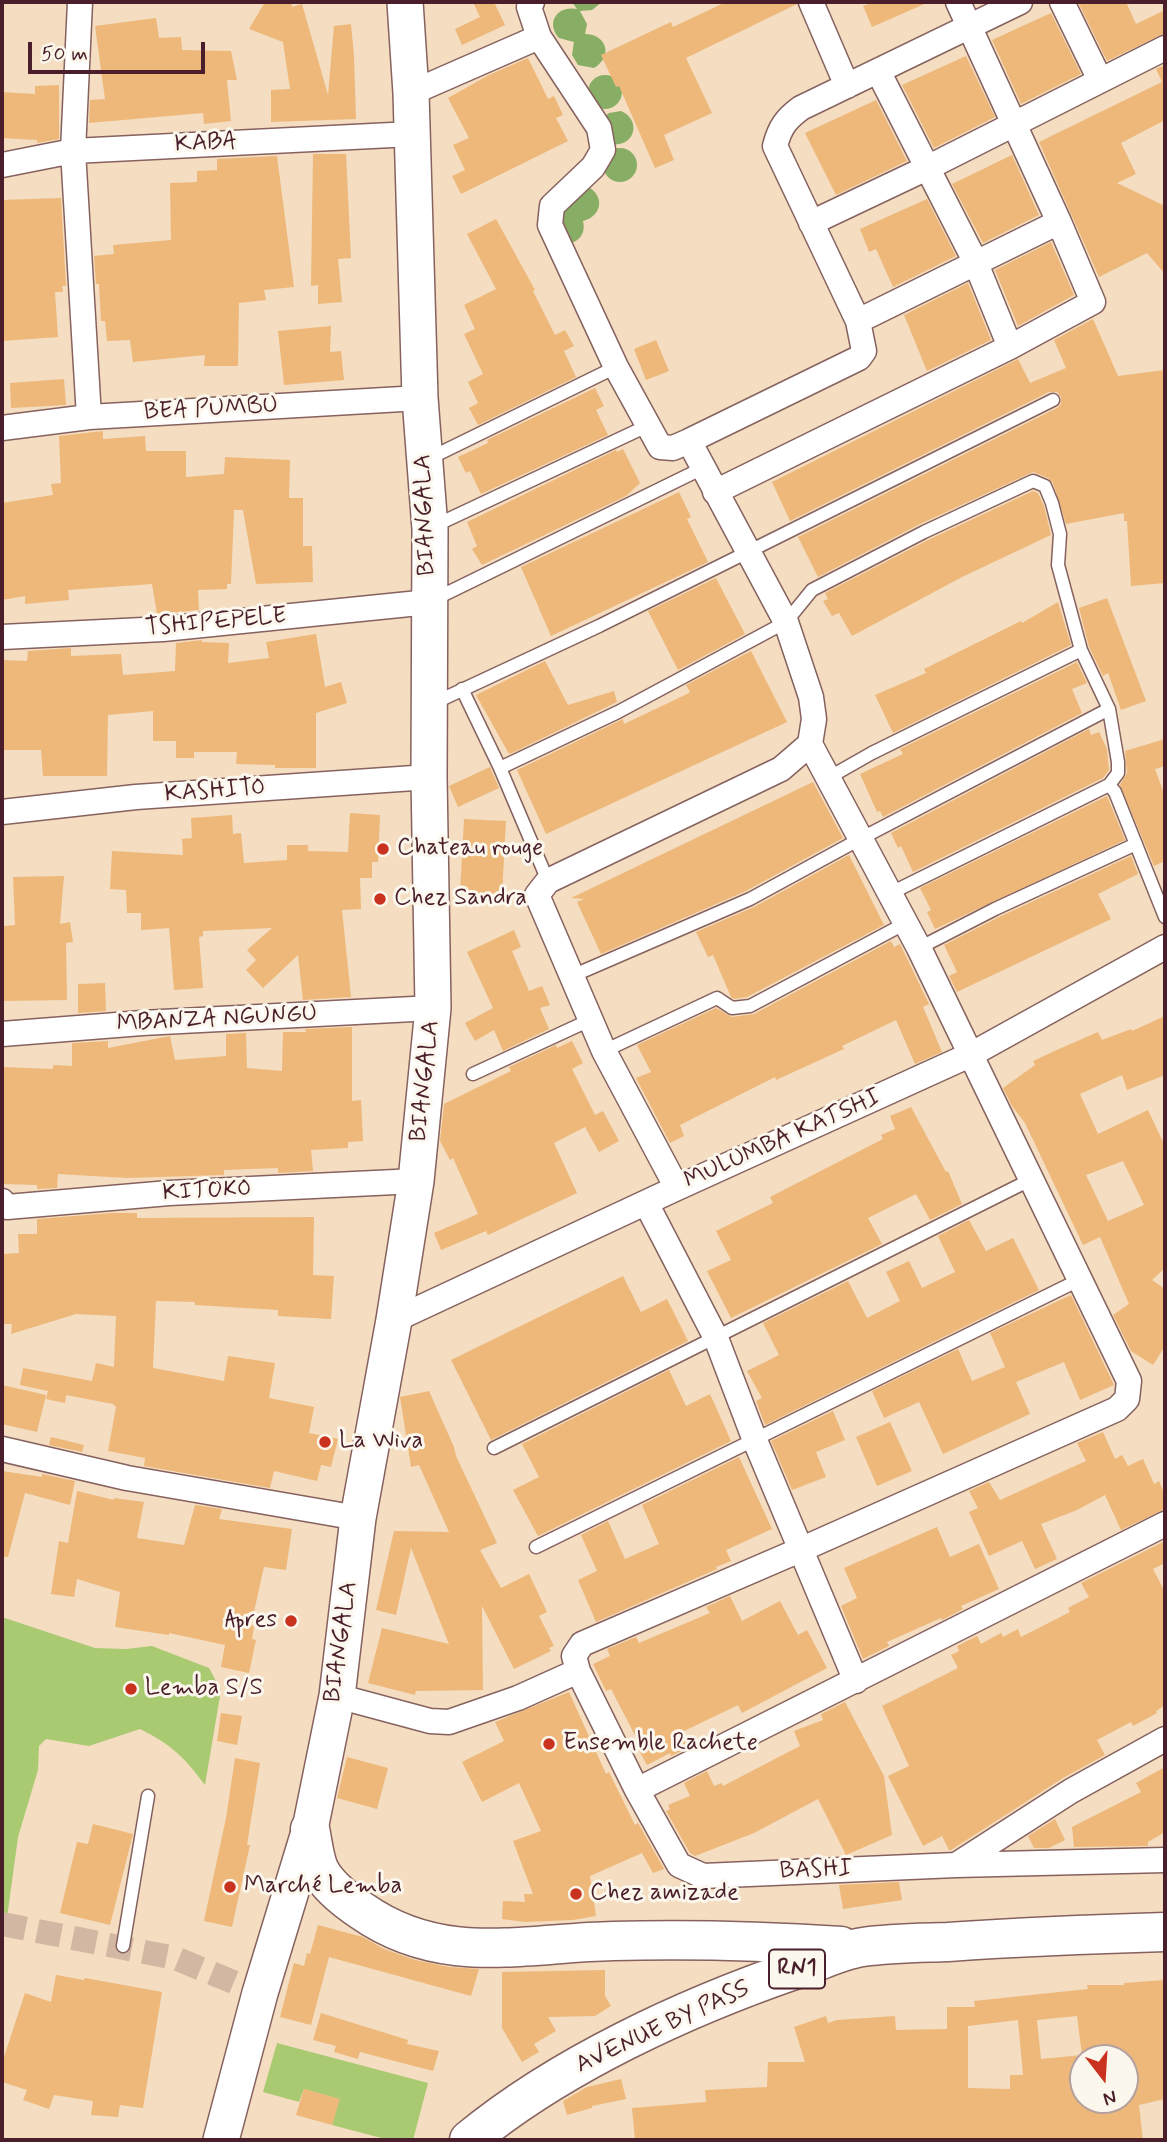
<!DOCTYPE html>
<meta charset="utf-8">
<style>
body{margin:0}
#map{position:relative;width:1167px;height:2142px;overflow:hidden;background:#f4ddc0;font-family:Mynerve,sans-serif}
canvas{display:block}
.frame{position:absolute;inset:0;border:4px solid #4a1f2b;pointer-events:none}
.north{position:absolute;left:1069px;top:2044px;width:70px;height:70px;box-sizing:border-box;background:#fbf7ec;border:2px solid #b4a19f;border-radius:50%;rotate:163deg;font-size:19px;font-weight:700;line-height:28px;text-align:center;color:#4a1f2b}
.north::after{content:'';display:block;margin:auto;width:24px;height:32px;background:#c8321e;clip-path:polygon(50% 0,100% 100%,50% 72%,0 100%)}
.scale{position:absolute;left:28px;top:42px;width:177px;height:32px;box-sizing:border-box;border:4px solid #4a1f2b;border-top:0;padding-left:9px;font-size:21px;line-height:24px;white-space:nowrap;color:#4a1f2b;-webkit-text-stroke:5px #fbf7ec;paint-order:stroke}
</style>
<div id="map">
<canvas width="1167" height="2142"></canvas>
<div class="frame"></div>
<div class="north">N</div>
<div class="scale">50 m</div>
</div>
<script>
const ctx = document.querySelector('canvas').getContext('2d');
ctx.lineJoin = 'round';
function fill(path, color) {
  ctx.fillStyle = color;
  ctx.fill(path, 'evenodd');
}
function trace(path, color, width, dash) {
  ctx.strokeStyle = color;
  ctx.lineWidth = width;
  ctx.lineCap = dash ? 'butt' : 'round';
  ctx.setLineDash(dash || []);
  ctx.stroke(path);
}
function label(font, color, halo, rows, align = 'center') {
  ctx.font = font + ' Mynerve,sans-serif';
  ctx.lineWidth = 6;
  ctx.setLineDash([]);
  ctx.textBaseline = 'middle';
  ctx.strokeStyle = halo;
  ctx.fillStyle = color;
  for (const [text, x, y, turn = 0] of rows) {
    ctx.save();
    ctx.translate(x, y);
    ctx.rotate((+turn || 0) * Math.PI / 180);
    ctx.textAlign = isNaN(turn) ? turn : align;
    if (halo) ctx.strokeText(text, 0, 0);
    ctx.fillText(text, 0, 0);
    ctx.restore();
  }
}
fill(new Path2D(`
 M2 1617 95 1648 126 1649 152 1646 209 1668 221 1690 205 1785C184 1757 172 1745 140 1729L89 1746 46 1739 39 1746 38 1770 18 1837 7 1918 2 1916Z
 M277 2043 428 2083 413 2140H389L332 2125 339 2099 304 2089 299 2102 263 2092Z`), '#aaca72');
fill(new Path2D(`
 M572 2H602L592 10 580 11 587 24 585 34C606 34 614 56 594 68L578 65 572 55 574 42 559 38C545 22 558 5 577 9Z
 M588 92a17 17 0 1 1 34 0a17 17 0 1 1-34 0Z
 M621 111C642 120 635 148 611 144L605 116 609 113Z
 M603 165a17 17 0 1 1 34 0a17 17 0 1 1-34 0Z
 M586 186C605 194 603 216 583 221 586 234 579 242 567 244L551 219Z`), '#87ae64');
fill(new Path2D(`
 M265 2H291L292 7 302 4 328 95 334 26 351 24 354 56 356 119 271 122V90L290 89 283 42 249 29Z
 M473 2H494L505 25 462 45 455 29 480 17Z
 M726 2H796L797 4 686 58 712 113 664 135 674 160 655 168 619 86 616 87 601 55 671 22 673 27Z
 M874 2H929L872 27 863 6Z
 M1078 2H1126L1136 24 1165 10V33L1107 61Z
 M1051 13 1081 74 1021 104 992 40Z
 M156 18 159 38 181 37 182 50 231 51 237 80H227L231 121 204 124 203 113 89 123 90 100 105 99 95 26Z
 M966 56 995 117 934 148 902 85Z
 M528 58 548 99 554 96 563 115 556 118 568 141 461 194 452 176 465 170 453 145 469 138 448 98 489 75Z
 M1165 65V120L1121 143 1136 174 1117 183 1165 206V274L1147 253 1099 277 1039 142 1162 82 1156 69Z
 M59 85V139L37 143V140L2 138V92L35 94V86Z
 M876 100 907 161 836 195 805 133Z
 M313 154H346L351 258 338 259 342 302 318 304V285L311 286Z
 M1012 155 1039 215 983 243 952 184Z
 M277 156 294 287 264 290 266 300 239 303 238 366H204L205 355 133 362 130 340 107 341 105 321H101L99 284H96L94 256 114 254 113 245 171 240 170 183 197 182V171L217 170V159Z
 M61 198 66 286H62L63 292H55L58 337 2 341V200Z
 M927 199 956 256 893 287 876 249 869 252 860 229Z
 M496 219 535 290 533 291 555 335 565 330 574 346 564 351 576 377 478 425 469 408 478 403 468 382 483 374 464 334 475 329 464 305 496 289 467 234Z
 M1051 242 1074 295 1018 326 995 270Z
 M968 283 991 340 927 371 904 315Z
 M1093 319 1118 376 1165 370V583L1131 586 1127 521H1124V513L1066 524 1053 483 1048 478 1033 472 920 524 818 577 798 537 1057 408 1061 404V397L1057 392H1049L790 521 772 482 1018 359 1030 383 1066 368 1054 340Z
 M331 326 330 352 341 351 344 380 284 385 278 331Z
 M656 340 669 371 646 380 634 349Z
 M64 379 66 405 11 408 10 383Z
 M595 388 604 406 596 410 608 435 481 494 470 471 466 473 458 457 488 443 487 440Z
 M103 431V439L145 436 146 451H186V477L224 474 225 457 290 460 289 498H303V546H312L313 582 256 584 243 510H234L231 584H227V589L198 590 199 610 157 614 152 584 68 590 69 600 25 604V596L2 600V503L53 495 51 484 61 483 59 436Z
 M623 449 640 483 626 496 482 565 472 549 477 546 467 522 616 450 617 452Z
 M1033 491 1038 493 1044 506 1051 535 962 577 852 636 839 613 832 616 823 601 828 599 825 593 928 540Z
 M679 492 691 517 687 519 708 562 551 636 521 567Z
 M716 578 745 634 678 670 648 611Z
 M1107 598 1146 701 1121 710 1108 673 1103 676 1089 647 1079 608Z
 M1058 602 1071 645 893 733 875 695 926 673 924 669 1021 621 1022 623Z
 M316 634 325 687 341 682 347 703 316 713V768H275V765L236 764 237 752H194V758H176V741H153V711L108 715 107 776H43L41 750H2V660L27 661 28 651 71 648V656L121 654 123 675 175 671 176 643 202 640V642L229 643 228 663 269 658 266 642Z
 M751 651 787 722 546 834 517 770 623 719 624 724 687 694 690 692 686 685Z
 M545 661 568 705 614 691 617 702 510 754 509 752V754L476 695Z
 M1077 662 1087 683 1072 689 1082 713 883 817 880 811 877 812 860 774 903 754 900 749Z
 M1089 729 1091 735 1099 732 1107 749 1109 770 1103 778 913 872 901 846 898 848 891 833Z
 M1165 739V766L1155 769 1165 796V861L1154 866 1120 785 1127 773 1125 751Z
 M490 767 499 788 458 807 449 786Z
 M813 782 843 838 746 891 601 954 577 902 584 899 571 898Z
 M1107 796 1125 840 935 929 927 912 931 910 920 888Z
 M350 813 380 815 378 862H372V878H360L361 909 342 910 351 997 303 1000 298 955 263 988 246 970 256 960 247 950 272 928 203 931V936L199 937 203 988 174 990 169 928 141 930V913H127L126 890 110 889 112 851 183 855 182 839 192 838 191 818 232 815 233 834 241 833 244 863 287 860V845H308V851L348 852Z
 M464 819 506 821 502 895 460 893Z
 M849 855 884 925 747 997 734 999 731 997 713 955 708 957 696 932 754 907Z
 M1131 856 1138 874 1098 894 1111 919 957 992 949 976 957 972 944 945 999 917Z
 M64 876 60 924 70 922 73 942 66 943 67 1000 2 1001 4 926 15 925 13 877Z
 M514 930 521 947 512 951 529 991 542 986 550 1005 540 1008 549 1029 503 1051 494 1030 475 1041 465 1023 493 1008 467 952Z
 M891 941 894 947 900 944 929 1004 923 1007 942 1052 915 1064 896 1020 842 1046 844 1049 776 1080 775 1077 680 1125 684 1136 670 1143 636 1078 651 1072 637 1045 716 1008 732 1017 754 1014Z
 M105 983 106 1011 78 1013V984Z
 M1165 1016V1075L1127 1090 1122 1075 1080 1094 1098 1134 1148 1110 1165 1146V1268L1152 1280 1165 1289V1346L1153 1365 1131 1351 1113 1315 1129 1304 1100 1237 1083 1245 1025 1123 1012 1106 1003 1088 1035 1065 1033 1061 1059 1049 1098 1032 1102 1040 1131 1029 1132 1031ZM1123 1161 1144 1205 1108 1221 1086 1175Z
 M352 1027V1101L361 1100 363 1141 348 1142V1148L311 1150 313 1171 278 1173V1168L224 1170V1175L127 1178 58 1174 57 1188 37 1189V1185L2 1184V1067L53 1069V1065L72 1066V1043L108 1041V1048L170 1036 175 1060 226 1056V1034L246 1033 247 1068 282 1071 283 1032H306L305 1029Z
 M572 1041 583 1063 572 1069 595 1115 603 1111 619 1141 599 1152 585 1127 554 1143 577 1193 488 1235 486 1231 441 1250 434 1233 478 1214 453 1158 450 1160 440 1141 444 1104 511 1071 509 1067 556 1045 557 1048Z
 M911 1107 946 1172 948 1171 962 1204 930 1220 916 1194 868 1218 882 1244 731 1318 707 1271 731 1260 716 1231 773 1203 770 1197 883 1139 881 1135 895 1129 890 1116Z
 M112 1213H137V1218L314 1217 313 1275 334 1276 331 1319 278 1316V1310L195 1305V1302L156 1301 153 1368 224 1381 228 1356 275 1363 269 1398 314 1407 309 1433 338 1439 331 1467 321 1465 317 1481 274 1471 270 1488 144 1466 145 1458 108 1451 116 1407 113 1404 66 1395 65 1403 46 1399 48 1391 20 1385 23 1368 92 1381 96 1363 114 1367 116 1316 76 1314 11 1334 12 1324H2L3 1254 19 1253 18 1234H37V1219Z
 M969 1220 986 1251 1013 1238 1039 1290 765 1425 756 1401 762 1398 747 1371 779 1355 763 1323 848 1281 867 1318 900 1301 886 1272 909 1261 922 1288 955 1272 938 1236Z
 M623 1276 641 1312 667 1299 688 1341 491 1440 451 1360Z
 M1071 1295 1114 1385 1080 1400 1064 1362 1016 1382 1030 1414 943 1454 919 1402 884 1418 872 1391 958 1349 972 1381 1005 1367 990 1333Z
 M669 1370 686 1406 710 1394 731 1441 538 1536 513 1490 539 1477 522 1444Z
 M2 1385 46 1395 37 1432 2 1424Z
 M429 1391 454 1447 456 1456 497 1543 480 1550 501 1588 529 1574 547 1612 539 1616 554 1646 549 1648 551 1651 514 1669 482 1606 483 1690 416 1691 415 1695 368 1683 382 1628 449 1644 411 1548 396 1615 376 1610 394 1531 449 1532 419 1465 411 1467 400 1397Z
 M833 1411 845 1440 816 1452 826 1477 792 1490 771 1441Z
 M890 1422 912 1471 877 1486 856 1437Z
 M1103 1432 1115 1459 1122 1455 1128 1466 1143 1459 1154 1484 1159 1481 1165 1495V1509L1121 1530 1105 1495 1077 1510 1041 1524 1057 1559 1035 1569 1022 1541 989 1556 969 1512 978 1508 969 1491 989 1482 1000 1500 1086 1461 1077 1443Z
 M51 1437 84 1445 82 1452 49 1445Z
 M739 1457 772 1529 726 1550 731 1561 716 1567 717 1569 596 1622 578 1580 597 1571 581 1535 608 1521 625 1559 659 1544 642 1505Z
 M2 1471 42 1477V1474L75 1481 70 1505 25 1493 8 1557 2 1556Z
 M77 1491 114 1500V1498L144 1502 137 1538 184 1545 195 1505 222 1509 219 1519 292 1529 286 1570 264 1567 251 1625 254 1626 252 1639 256 1640 249 1673 221 1667 225 1645 169 1633V1635L115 1627 120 1592 77 1579 74 1597 51 1594 59 1541 68 1543Z
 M937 1527 950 1557 979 1544 999 1589 961 1606 963 1609 942 1620 941 1618 887 1642 889 1646 863 1659 841 1606 857 1598 844 1568Z
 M1165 1541V1563L1153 1569 1165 1592V1705L1156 1711 1157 1713 1133 1726 1131 1722 1097 1740 1105 1755 1063 1778 951 1850H949L942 1836 923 1846 888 1776 909 1766 882 1706 958 1668 951 1655 959 1651 957 1646 977 1636 981 1644 1001 1633 1003 1637 1018 1629 1021 1637 1070 1612 1068 1608 1089 1597 1081 1583Z
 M730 1596 742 1621 780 1601 798 1635 807 1630 827 1668 742 1713 738 1705 682 1732 690 1747 671 1756 670 1753 647 1765 636 1745 639 1743 611 1689 606 1691 593 1664 610 1656 607 1649 636 1637 639 1643 710 1613 706 1607Z
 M569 1692 606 1774 609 1772 635 1825 638 1823 664 1869 653 1873 642 1853 590 1876 596 1916 573 1920 525 1922 502 1919 503 1901 525 1902 524 1894H533L513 1841 541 1831 519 1783 482 1802 462 1762 504 1741 495 1722Z
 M845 1702 884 1776 892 1835 846 1855 818 1799 754 1833 695 1856 690 1853 666 1811 670 1809 668 1805 690 1796 684 1783 707 1771 714 1786 722 1783 723 1786 800 1746 794 1731 823 1720 821 1714Z
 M221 1713 242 1716 237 1745 217 1741Z
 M347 1757 388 1768 377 1809 337 1798Z
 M235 1758 260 1763 247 1845H250L232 1927 204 1921 226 1818Z
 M1165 1767V1832L1148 1842V1846L1074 1847 1072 1827 1141 1792 1136 1783Z
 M1055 1819 1065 1840 1049 1848H1034L1028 1836Z
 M93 1824 133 1834 110 1925 60 1913 77 1842 88 1844Z
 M899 1882 902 1900 843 1909 839 1885Z
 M318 1925 363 1937 384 1949 415 1960 449 1967 479 1969 471 1996 329 1957 311 2025 280 2017 294 1963 304 1966 307 1953 310 1954Z
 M605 1970V1996L611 2006 595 2016 548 2017 556 2031 534 2044 539 2052 522 2062 502 2028V1972Z
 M56 1975 84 1980 85 1978 162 1992 143 2108 120 2105 118 2117 91 2115 93 2101 54 2095 49 2109 23 2100 27 2090 2 2082V2063L25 1993 51 2002Z
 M1165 1980V2099L1139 2105 1143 2140H635L632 2108 706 2102 705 2090 767 2087 768 2062H805L794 2027 826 2016 828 2023 837 2020 895 2016 896 2030 947 2029V2007H975L974 2001 1088 1989 1087 1985H1124V1983ZM1077 2016 1082 2055 1041 2059 1037 2020ZM1018 2020 1023 2075H1010V2089L968 2088V2026ZM1083 2058H1125V2100H1083Z
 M321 2013 408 2040 407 2044 439 2051 433 2071 360 2052 358 2059 334 2052 336 2046 313 2040Z
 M621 2079 626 2099 592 2106V2108L567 2115 563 2101 587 2087Z
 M304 2089 340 2099 332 2125 296 2115Z`), '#edb87a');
trace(new Path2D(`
 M2 1924 175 1958 260 1993`), '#d2b7a2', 24, [24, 12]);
const lane = new Path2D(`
 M428 459 616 367
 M432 527 647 426
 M435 599 705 467
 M462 689 500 768 548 881
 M434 703 599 626 1053 400
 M500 768 618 712 786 622 812 590 924 532 1033 481 1045 486 1052 503 1060 534 1058 565 1081 650 1109 709 1118 762V773L1109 785 891 893
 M828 778 872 753 1081 650
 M1109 785 1115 792 1165 917
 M919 948 995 909 1136 844
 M572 976 750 899 860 839 1109 709
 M604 1051 717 998 732 1008 750 1006 906 923
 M473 1074 590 1020
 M494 1448 1030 1180
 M536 1547 1079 1280
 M123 1946 148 1796`);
const street = new Path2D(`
 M80 2 73 151 89 417
 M532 2 529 7 539 37 599 128 603 150 593 167 552 206 550 225 616 367 660 447 673 448 689 441 786 622 811 697 814 719 810 744 919 948 1129 1381 1127 1399 1117 1409 800 1550 582 1644 574 1656 578 1671 637 1790 679 1865 703 1876 956 1865 1165 1860
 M811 2 847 86
 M1062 2 1100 80
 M878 71 975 261 1010 347
 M411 93 539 37
 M2 165 73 151 412 134
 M811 223 929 167 1165 48
 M858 321 1059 222
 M2 428 89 417 420 398
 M689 441 859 358 864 351 858 321 775 146C780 127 786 119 801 108L1020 2
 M715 492 1010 347 1093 302 1059 222 958 2
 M2 637 163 629 429 602
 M2 812 136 797 429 777
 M2 1034 142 1023 433 1008
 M677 1188 604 1051 537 895 548 881 781 769 810 744
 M2 1201 7 1207 169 1193 416 1181
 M646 1203 716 1338 754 1438 856 1681
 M394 1320 677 1188 972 1054 1165 947
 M2 1449 127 1478 358 1518
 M337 1696 430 1721 449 1722 518 1698 578 1671
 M637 1790 1165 1524
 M956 1865 1071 1791 1165 1739`);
const secondary = new Path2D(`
 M221 2140 260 1993 310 1829 337 1696 358 1518 394 1320 416 1181 433 1008 429 777 430 529 420 398 411 93 405 2`);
const highway = new Path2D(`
 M310 1829C313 1842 314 1859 320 1871 329 1887 347 1901 362 1911 442 1967 523 1943 613 1941 689 1939 765 1941 841 1946
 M469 2140C560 2065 686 2007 797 1969 818 1962 841 1950 863 1947 891 1943 920 1943 948 1942 1020 1937 1093 1934 1165 1932`);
trace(lane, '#86625f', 15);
trace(street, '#86625f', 27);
trace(secondary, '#86625f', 38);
trace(highway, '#86625f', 41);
trace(lane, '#fff', 12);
trace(street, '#fff', 24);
trace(secondary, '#fff', 35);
trace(highway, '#fff', 38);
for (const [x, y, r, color] of [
 [383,849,7,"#c8321e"],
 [380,899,7,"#c8321e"],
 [325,1442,7,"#c8321e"],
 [291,1621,7,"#c8321e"],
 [131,1689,7,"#c8321e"],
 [549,1744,7,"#c8321e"],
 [230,1887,7,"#c8321e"],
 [576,1894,7,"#c8321e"]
]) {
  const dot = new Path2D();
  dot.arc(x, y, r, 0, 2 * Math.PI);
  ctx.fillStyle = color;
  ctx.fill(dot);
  trace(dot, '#fbf7ec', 2.5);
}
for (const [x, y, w] of [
 [797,1969,56]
]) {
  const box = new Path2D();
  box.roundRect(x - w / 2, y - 19.5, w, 39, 5);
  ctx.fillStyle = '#fbf7ec';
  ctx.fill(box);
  trace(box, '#4a1f2b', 2);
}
label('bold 23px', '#4a1f2b', null, [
 ["RN1",797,1969]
]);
label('24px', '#4a1f2b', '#fbf7ec', [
 ["KABA",206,144,-3],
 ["BEA PUMBU",211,410,-3],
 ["BIANGALA",426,515,-92],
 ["TSHIPEPELE",216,623,-5],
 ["KASHITO",215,792,-4],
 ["MBANZA NGUNGU",217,1020,-3],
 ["BIANGALA",426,1081,-84],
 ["MULUMBA KATSHI",783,1140,-24],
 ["KITOKO",207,1192,-3],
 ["BIANGALA",342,1642,-82],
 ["BASHI",816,1871,-2],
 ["AVENUE BY PASS",663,2028,-25]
]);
label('24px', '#4a1f2b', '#fbf7ec', [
 ["Chateau rouge",397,849],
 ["Chez Sandra",394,899],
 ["La Wiva",339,1442],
 ["Apres",277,1621,"right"],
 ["Lemba S/S",145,1689],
 ["Ensemble Rachete",563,1744],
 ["Marché Lemba",244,1887],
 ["Chez amizade",590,1894]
], 'left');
</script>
